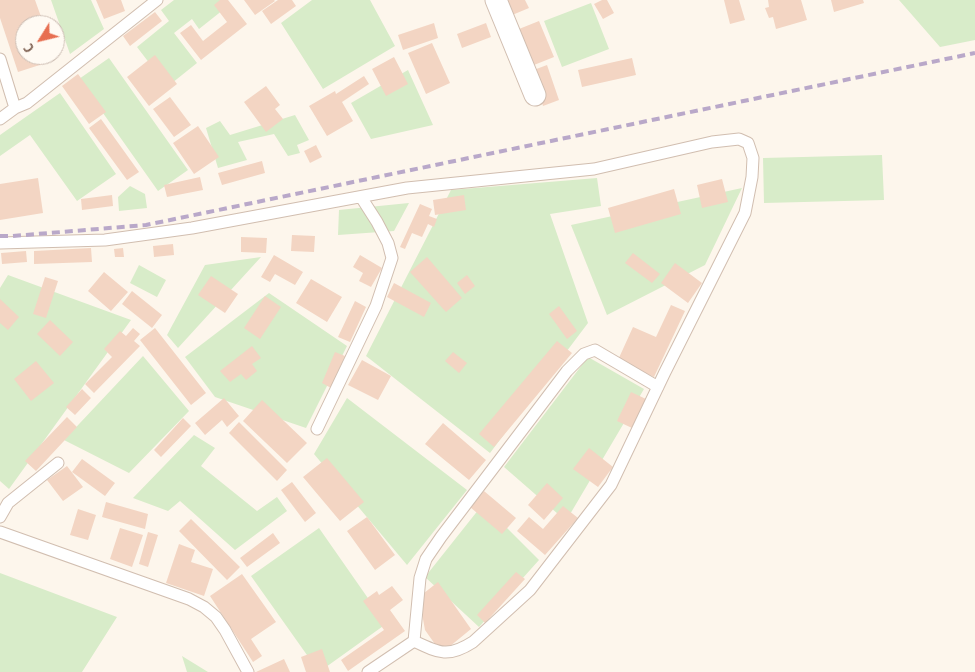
<!DOCTYPE html>
<meta charset="utf-8">
<style>
body{margin:0}
#map{position:relative;width:975px;height:672px;overflow:hidden;background:#fdf6ec;font-family:"PT Sans Narrow",sans-serif}
canvas{display:block}
.north{position:absolute;left:15px;top:15px;width:50px;height:50px;box-sizing:border-box;background:#fffaf3;border:1px solid #cabbb1;border-radius:50%;rotate:234deg;font-size:14px;font-weight:700;line-height:20px;text-align:center;color:#7a5c4d}
.north::after{content:'';display:block;margin:auto;width:18px;height:22px;background:#e76f51;clip-path:polygon(50% 0,100% 100%,50% 72%,0 100%)}
</style>
<div id="map">
<canvas width="975" height="672"></canvas>
<div class="north">С</div>
</div>
<script>
const ctx = document.querySelector('canvas').getContext('2d');
ctx.lineJoin = 'round';
function fill(path, color) {
  ctx.fillStyle = color;
  ctx.fill(path, 'evenodd');
}
function trace(path, color, width, dash) {
  ctx.strokeStyle = color;
  ctx.lineWidth = width;
  ctx.lineCap = dash ? 'butt' : 'round';
  ctx.setLineDash(dash || []);
  ctx.stroke(path);
}
fill(new Path2D(`
 M51 0H91L104 29 70 54Z
 M174 0H224L228 6 199 29 192 19 174 33 197 63 172 83 150 64 137 47 169 21 161 10Z
 M312 0H370L395 46 323 89 281 23Z
 M899 0H975V40L940 47Z
 M591 3 609 49 562 67 544 21Z
 M109 58 188 170 158 191 79 79Z
 M408 70 433 125 371 139 351 103Z
 M60 93 116 174 77 201 30 135 0 156V135Z
 M295 115 309 140 297 145 300 153 288 156 274 134 238 142 247 160 218 168 206 128 220 121 230 135Z
 M882 155 884 200 764 203 763 158Z
 M597 178 601 206 550 214 588 323 490 453 366 356 451 190Z
 M130 186 145 194 147 208 119 211 118 197Z
 M742 188 705 265 607 315 571 225Z
 M409 203 394 231 338 235 339 210Z
 M261 257 178 348 167 335 205 265Z
 M139 265 166 280 157 297 130 283Z
 M8 275 131 320 9 489 0 481V288Z
 M269 293 347 346 306 428 215 397 185 357Z
 M143 356 189 411 129 473 64 440Z
 M588 357 644 389 566 521 504 467Z
 M347 398 467 490 407 565 314 454Z
 M194 435 215 448 201 466 257 511 277 497 287 511 235 550 180 501 168 511 133 498Z
 M483 504 539 560 479 627 425 577Z
 M319 528 386 624 319 672 251 576Z
 M0 573 117 617 82 672H0Z
 M182 656 208 672H187Z`), '#d8ecc9');
fill(new Path2D(`
 M0 0H35L44 25H25V55H54L55 60 18 72 0 18Z
 M96 0H121L125 11 104 19Z
 M220 0H228L247 24 201 60 180 33 191 25 203 41 227 22 214 5Z
 M244 0H274L275 1 255 15Z
 M278 0H292L296 6 271 24 262 11Z
 M497 0H525L529 8 505 18Z
 M602 0H607L614 13 603 19 594 4Z
 M724 0H739L745 20 730 24Z
 M768 0H801L807 20 776 29 773 17 769 18 765 8 769 7Z
 M831 0H863L864 3 834 12Z
 M155 12 162 21 130 46 123 36Z
 M539 21 554 57 529 67 514 31Z
 M434 23 438 38 403 50 398 35Z
 M486 23 491 37 462 48 457 34Z
 M432 43 450 83 426 94 408 53Z
 M155 55 177 84 149 106 127 77Z
 M394 57 408 84 386 96 372 69Z
 M632 58 636 75 582 87 578 70Z
 M547 65 559 100 543 106 531 71Z
 M78 74 106 112 89 124 62 86Z
 M364 76 369 84 342 102 353 121 327 136 309 106 335 91 336 94Z
 M266 86 280 105 275 109 283 119 266 132 244 102Z
 M170 97 191 125 174 137 153 109Z
 M101 119 139 172 127 180 89 128Z
 M198 126 219 157 194 174 173 143Z
 M316 145 322 157 310 163 304 151Z
 M262 161 265 173 222 185 218 173Z
 M200 177 203 190 167 197 164 185Z
 M38 178 43 213 0 220V184Z
 M722 179 728 202 702 208 697 185Z
 M674 189 681 214 615 233 608 208Z
 M112 195 113 206 82 210 81 199Z
 M464 195 466 210 435 215 433 200Z
 M420 204 432 209 429 216 437 219 434 227 428 224 422 237 412 233 405 249 400 247Z
 M292 235 315 236 314 252 291 251Z
 M241 237 267 238 266 253 241 252Z
 M173 244 174 255 154 257 153 246Z
 M91 248 92 262 34 264V251Z
 M123 248 124 257H115L114 249Z
 M26 251 27 262 2 264 1 253Z
 M633 253 660 274 652 283 625 263Z
 M274 255 303 272 295 285 275 274 270 282 261 277Z
 M360 255 382 268 371 287 359 281 363 273 353 267Z
 M427 257 462 298 446 312 410 272Z
 M675 263 702 283 688 303 661 283Z
 M104 272 128 292 111 311 88 291Z
 M467 275 475 286 465 294 457 283Z
 M211 276 238 294 225 313 198 295Z
 M45 277 58 281 46 318 33 314Z
 M311 279 342 297 327 322 296 303Z
 M394 283 431 303 424 317 387 297Z
 M132 291 162 315 152 328 122 304Z
 M265 296 281 307 260 339 244 328Z
 M0 299 19 317 8 330 0 323Z
 M355 301 366 307 350 342 338 337Z
 M671 305 685 311 654 377 618 360 633 327 656 337Z
 M559 306 577 331 567 339 549 314Z
 M50 320 73 342 60 356 37 334Z
 M133 328 140 334 134 341 140 346 94 393 85 384 112 357 104 349 120 331 126 336Z
 M155 328 206 393 191 405 140 340Z
 M557 341 572 353 494 447 479 434Z
 M252 346 261 358 252 364 257 371 246 380 241 374 230 382 220 371Z
 M335 352 345 356 331 388 322 383Z
 M453 352 467 363 459 373 445 361Z
 M362 360 391 376 378 400 348 385Z
 M36 361 54 383 31 401 14 379Z
 M82 389 91 398 75 415 66 407Z
 M631 392 646 399 632 428 617 421Z
 M224 398 239 416 227 427 222 420 205 435 195 423Z
 M262 400 307 443 287 463 243 421Z
 M67 417 77 427 36 471 25 461Z
 M183 418 191 426 161 457 154 450Z
 M239 422 287 470 277 481 229 433Z
 M443 423 486 460 469 480 425 444Z
 M589 448 613 467 598 487 573 469Z
 M327 458 364 502 340 521 303 477Z
 M82 459 115 483 105 496 72 472Z
 M67 466 83 487 63 501 47 480Z
 M292 482 316 513 305 522 281 490Z
 M547 483 563 498 544 520 528 505Z
 M484 491 516 518 502 534 470 507Z
 M106 502 148 514 145 529 102 517Z
 M563 506 578 518 545 555 517 531 529 517 543 529Z
 M78 509 96 515 88 540 70 535Z
 M367 517 395 555 375 570 347 531Z
 M191 519 240 567 227 580 179 531Z
 M120 528 143 535 132 567 110 559Z
 M148 532 158 535 148 567 139 564Z
 M273 533 280 543 247 567 240 558Z
 M179 544 195 550 191 562 213 569 204 596 166 583Z
 M516 572 525 579 485 623 477 615Z
 M242 574 276 622 251 639 262 656 253 662 210 596Z
 M438 582 471 629 449 647H437L425 630 419 597Z
 M392 586 403 600 390 610 405 631 348 671 341 660 384 630 363 601 377 591 379 595Z
 M322 649 330 672H306L301 657Z
 M284 659 290 672H256Z`), '#f3d5c3');
const lane = new Path2D(`
 M0 59 15 108 0 119
 M15 108 27 103 157 0
 M0 243 105 240 192 228 407 188 594 169 712 142 739 139 748 143 753 158 752 177 745 213 665 372 611 485 530 590 473 642C448 658 439 653 414 641L368 672
 M317 429 376 306 392 258 388 243 377 222 361 197
 M0 517 8 503 58 463
 M0 532 189 599 204 607 216 617 225 630 248 672
 M414 641 420 578 426 559 441 537 567 371 584 354 595 350 658 387`);
const street = new Path2D(`
 M496 0 535 95`);
trace(lane, '#d1beb0', 13);
trace(street, '#d1beb0', 23);
trace(lane, '#fff', 11);
trace(street, '#fff', 21);
trace(new Path2D(`
 M0 236H13L146 225 975 53`), '#b9a8c9', 4, [8, 5]);
</script>
